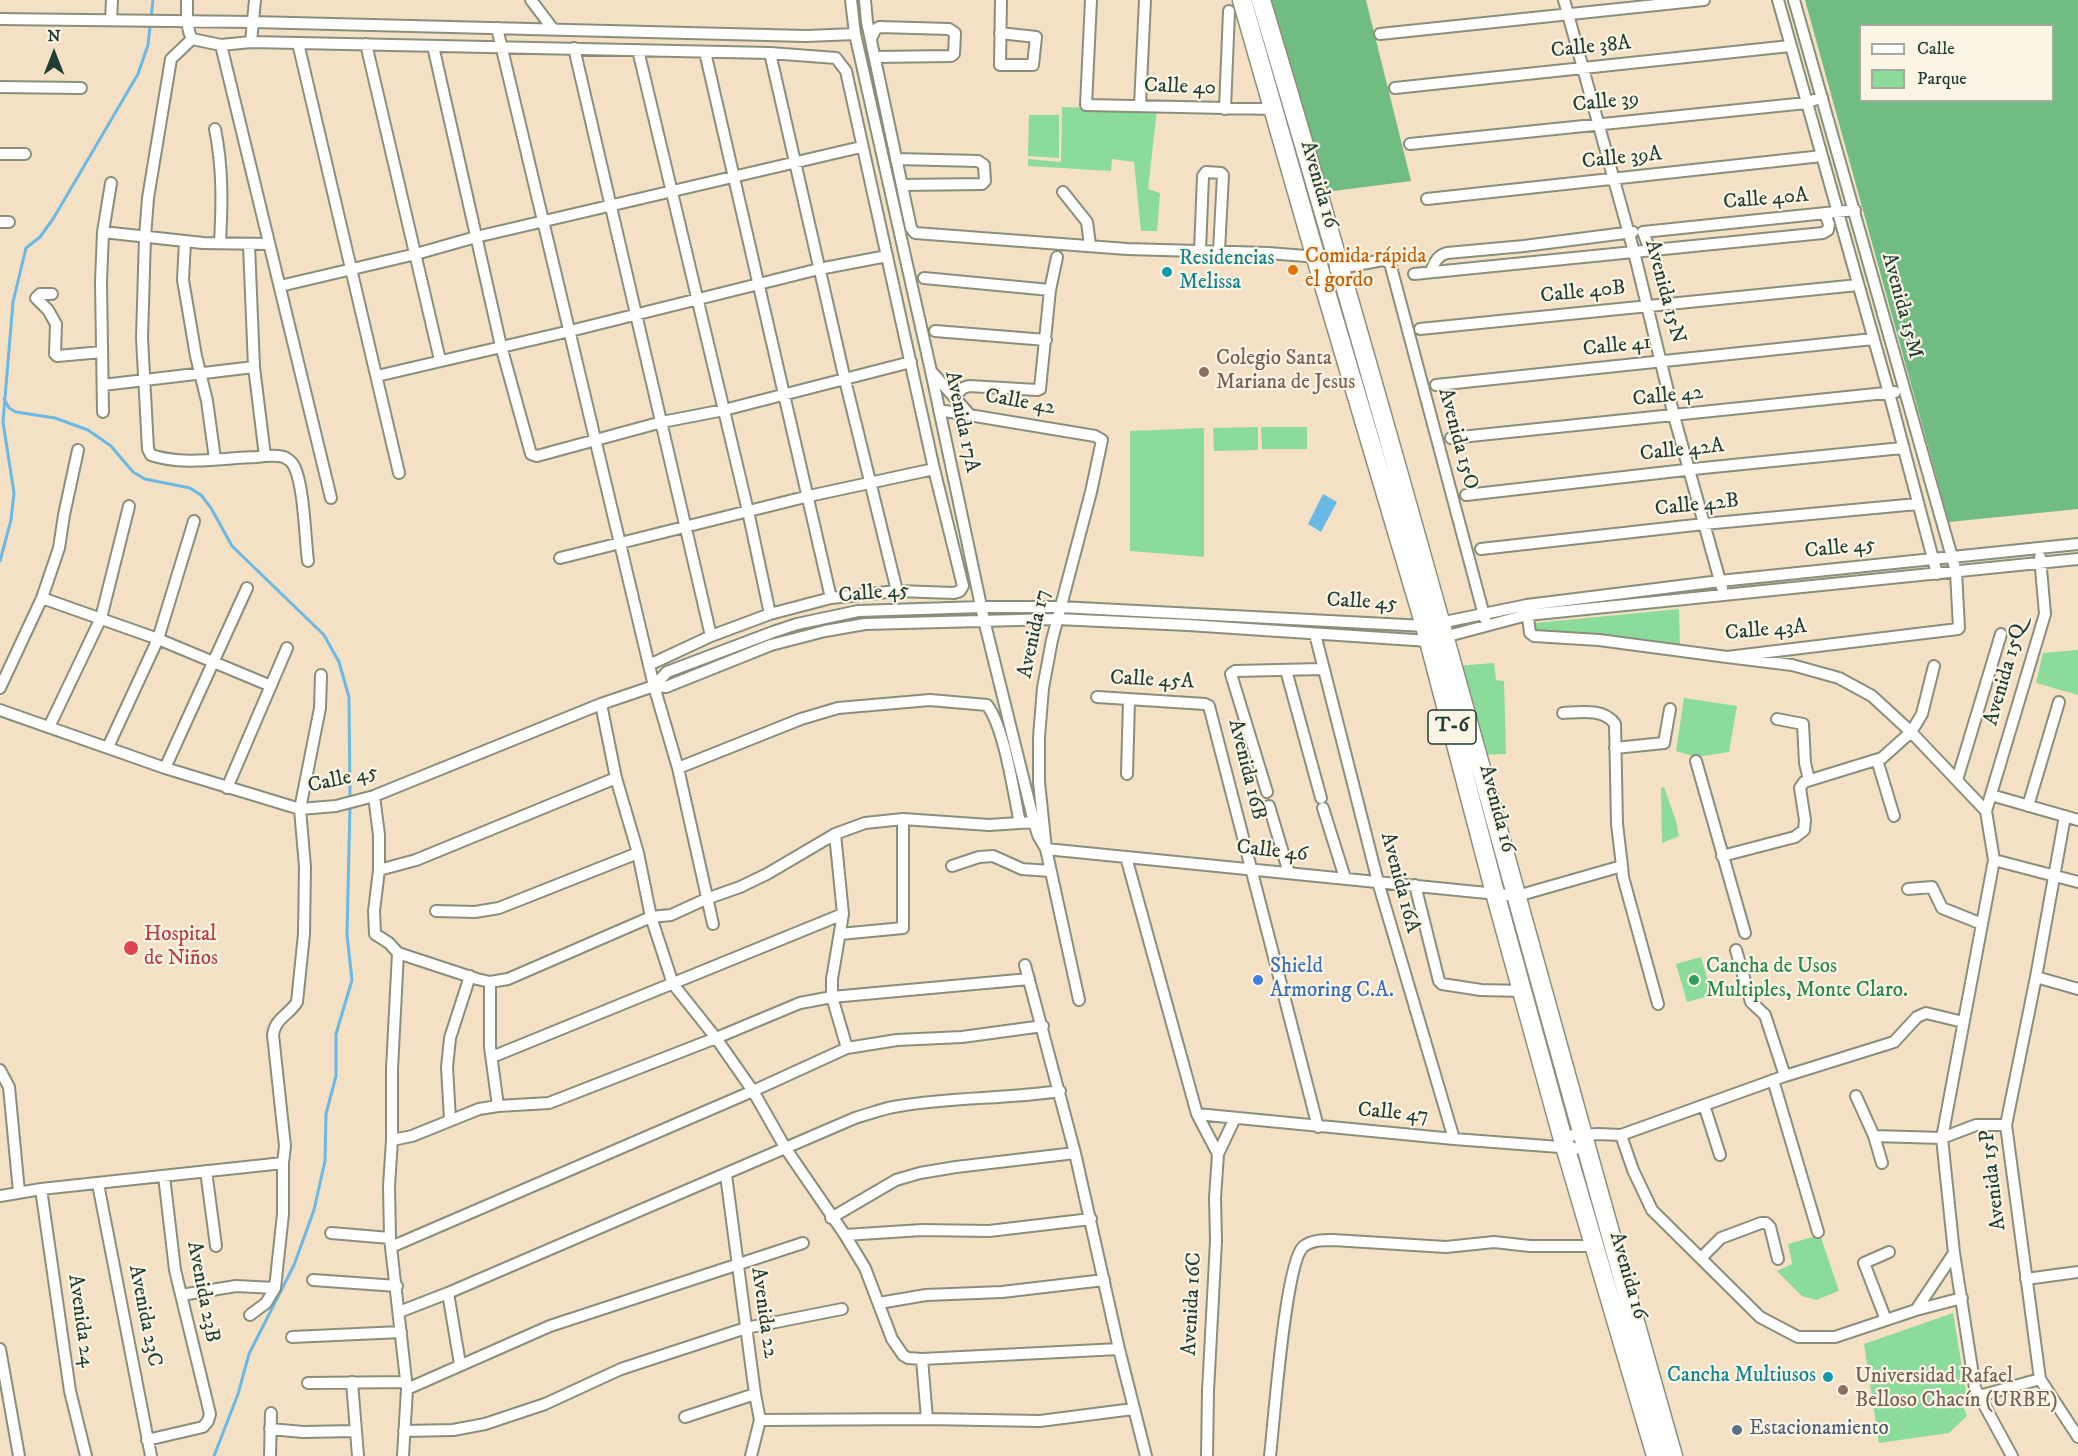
<!DOCTYPE html>
<meta charset="utf-8">
<style>
body{margin:0}
#map{position:relative;width:2078px;height:1456px;overflow:hidden;background:#f4e1c5;font-family:"IM FELL DW Pica",serif}
canvas{display:block}
.legend{position:absolute;left:1859px;top:24px;width:195px;height:78px;box-sizing:border-box;background:#fcf5e5;border:2px solid #a4ab9e;margin:0;padding:8px 10px;list-style:none;font-size:18px;color:#1f3d34}
.legend li{display:flex;align-items:center;gap:12px;height:30px}
.legend b{width:30px;border:2px solid #a4ab9e}
.north{position:absolute;left:24px;top:24px;width:60px;height:60px;-webkit-text-stroke:4px #fcf5e5;paint-order:stroke;rotate:0deg;font-size:16px;font-weight:700;line-height:24px;text-align:center;color:#1f3d34}
.north::after{content:'';display:block;margin:auto;width:21px;height:27px;background:#1f3d34;clip-path:polygon(50% 0,100% 100%,50% 72%,0 100%)}
</style>
<div id="map">
<canvas width="2078" height="1456"></canvas>
<ul class="legend">
<li><b style="height:8px;background:#fff"></b>Calle</li>
<li><b style="height:16px;background:#8bdc9b"></b>Parque</li>
</ul>
<div class="north">N</div>
</div>
<script>
const ctx = document.querySelector('canvas').getContext('2d');
ctx.lineJoin = 'round';
function fill(path, color) {
  ctx.fillStyle = color;
  ctx.fill(path, 'evenodd');
}
function trace(path, color, width, dash) {
  ctx.strokeStyle = color;
  ctx.lineWidth = width;
  ctx.lineCap = dash ? 'butt' : 'round';
  ctx.setLineDash(dash || []);
  ctx.stroke(path);
}
function label(font, color, halo, rows, align = 'center') {
  ctx.font = font + ' "IM FELL DW Pica",serif';
  ctx.lineWidth = 4.5;
  ctx.setLineDash([]);
  ctx.textBaseline = 'middle';
  ctx.strokeStyle = halo;
  ctx.fillStyle = color;
  for (const [text, x, y, turn = 0] of rows) {
    ctx.save();
    ctx.translate(x, y);
    ctx.rotate((+turn || 0) * Math.PI / 180);
    ctx.textAlign = isNaN(turn) ? turn : align;
    if (halo) ctx.strokeText(text, 0, 0);
    ctx.fillText(text, 0, 0);
    ctx.restore();
  }
}
fill(new Path2D(`
 M1062 107 1157 110 1148 189 1160 193 1157 231H1141L1134 162 1112 159 1111 171 1028 166V159L1061 162Z
 M1029 115H1059V158L1028 156Z
 M1258 427V450L1214 451 1213 428Z
 M1261 427H1307V449H1262Z
 M1204 428V557L1130 551V431Z
 M1679 609 1680 647 1537 632 1535 623Z
 M2078 650V695L2036 683 2043 653Z
 M1494 663 1496 680 1504 681 1506 754 1479 755 1456 666Z
 M1684 698 1737 706 1729 752 1696 757 1676 751Z
 M1664 787 1676 821 1679 836 1662 843 1661 788Z
 M1701 957 1712 995 1687 1002 1676 964Z
 M1820 1235 1839 1291 1816 1300 1802 1296 1777 1271 1792 1264 1788 1244Z
 M1953 1313 1968 1403 1963 1406 1967 1416 1949 1433 1879 1443 1864 1344Z`), '#8bdc9b');
fill(new Path2D(`
 M1271 0H1366L1411 181 1326 192Z
 M1805 0H2078V509L1949 522ZM1860 26H2052V100H1860Z`), '#70bc83');
fill(new Path2D(`
 M1323 494 1337 502 1321 532 1308 524Z`), '#6ab9e4');
trace(new Path2D(`
 M4 399 9 408 16 412 55 418 88 430 111 446 133 472 145 479 190 488 201 495 211 508 232 546 324 635 339 662 349 697 350 799
 M0 561 11 520 14 493 3 422 13 302 26 248 40 237 53 219 138 74 148 45 153 0
 M214 1456 238 1394 249 1354 294 1265 314 1210 325 1161 326 1114 336 1076V1034L352 980 347 935 350 805`), '#6ab9e4', 3);
const minor = new Path2D(`
 M187 0C187 13 186 28 192 39L221 45 251 42
 M255 0 251 42 770 53 836 58 846 71 934 469 963 586 960 591 954 593 897 591 831 598 770 614 711 636 649 665
 M531 0 553 29
 M851 0 855 34 931 371 984 620 1034 822 1038 835 1046 849
 M865 0 867 22 911 228 915 233 1127 249 1268 253 1318 257
 M1091 0 1086 105 1273 109
 M1564 0 1634 252 1674 416 1722 588
 M1778 0 1889 393 1937 574
 M0 19 253 22 806 36 855 34
 M111 20 112 0
 M497 28 654 686 678 768 713 924
 M1000 33 1036 37 1033 65H1000L1001 0
 M1380 34 1704 0
 M192 39 171 59 148 198 145 237 142 338 148 449 151 455C184 466 222 458 256 457 264 456 276 455 284 457 288 459 292 462 294 466 304 485 305 538 308 561
 M871 39 875 30 879 27 949 29 955 33 954 54 951 56 875 57
 M298 43 399 473
 M366 44 440 360
 M221 45 331 498
 M433 46 501 346 531 454 537 456 662 422 724 410 911 362
 M574 48 711 636
 M638 50 748 511 770 614
 M705 52 831 598
 M770 53 845 380 897 591
 M0 87 81 88
 M1395 88 1790 46
 M1140 106 1145 0
 M1225 109 1229 11
 M215 129C223 168 222 205 220 243
 M1410 144 1806 103 1822 97
 M0 154H25
 M896 159 978 161 984 165 985 181 982 184 902 185
 M1063 192 1087 222 1090 245
 M1427 199 1822 156
 M0 222H9
 M103 232 203 243 269 244
 M185 241 183 280 196 356 207 401 215 459
 M249 245 254 367 265 456
 M1650 250 1643 232 1855 210
 M1200 251 1203 176 1206 172 1221 173 1223 175 1219 251
 M1335 269 1383 260 1390 263 1485 619
 M1431 271C1435 262 1437 256 1447 253L1524 246 1633 232
 M1414 274 1823 233 1828 230 1829 224 1825 214
 M924 278 1050 290
 M280 286 416 254 476 237 861 147
 M52 294H40L36 298 48 310 56 324 55 354 57 356 102 352
 M1420 329 1858 285
 M935 331 1046 340
 M931 371 970 415
 M377 376 570 331 819 269 887 256
 M103 385 254 367
 M1436 385 1873 339
 M954 397 963 388 969 386 1037 390 1040 389 1050 290 1057 257
 M939 410 1095 436 1102 440 1091 492 1052 640 1043 688 1039 737V782L1046 849 1079 1000
 M103 412 101 282 103 232 111 183
 M1451 438 1895 392
 M1466 495 1703 468 1902 448
 M1481 549 1704 524 1917 504
 M560 558 809 496 934 469
 M42 598 158 639 271 686
 M1527 608 1530 633 1534 636 1599 640 1727 657 1958 629 1959 628 1956 572 1952 557 1794 0
 M1315 634 1378 882 1454 1139
 M1286 670 1321 798
 M654 686 667 672 773 632 797 624 858 611 981 607H1060L1425 626 1527 605 1720 581 2078 544
 M0 688 42 598 59 548 64 515 78 450
 M1097 697 1205 704 1209 706 1318 1127
 M601 704 616 778 638 853 651 917 673 984 716 1038 753 1091 786 1149 845 1235 865 1268 892 1339 903 1355 908 1358 922 1359 927 1419
 M0 710 165 768 300 809 336 806 374 796 601 704 654 686 666 687 771 645 825 631 865 624 1057 619 1188 625 1429 641 1527 615 2078 559
 M1777 719 1803 724 1805 763 1809 780
 M49 727 101 618 129 506
 M108 747 158 639 194 521
 M1615 748 1664 743 1670 709
 M1877 760 1894 816
 M1696 761 1745 933
 M165 768 247 588
 M678 768 801 719 838 708 930 700 987 705C1005 729 1013 791 1020 823
 M1127 774 1129 700
 M1957 780 2001 634
 M227 788 287 648
 M1267 792 1231 674 1235 671 1322 669
 M1991 795 2078 820
 M374 796 379 835V870L374 911 375 934 389 943 398 953 392 1069V1140L389 1186 390 1238 407 1389 403 1456
 M1269 806 1289 873
 M2028 806 2059 702
 M1323 808 1345 878
 M1986 811 2045 614 2040 557
 M2065 816 2036 977 2006 1125 2040 1379 2078 1437
 M835 834 843 914 832 979V997L847 1048
 M1046 849 1517 896 1622 866 1617 824 1615 724C1604 708 1580 712 1563 713
 M1722 856 1795 837 1804 830 1805 820 1800 788 1804 782 1882 758 1911 732 1916 724 1922 714 1934 666
 M1126 857 1197 1114 1218 1154
 M1994 860 2078 882
 M952 866 979 857 993 856 1022 869 1050 871
 M1622 866 1623 877 1658 1004
 M379 870 416 860 616 778
 M1415 885 1439 981 1442 984 1481 990 1523 991
 M1908 889 1932 887 1942 908 1982 924
 M436 911 475 912 499 908 638 853
 M840 934 903 928V819
 M1736 950 1751 1002 1765 1015 1785 1076
 M398 953 477 979 490 982 508 979 651 917 671 915 706 899 740 887 767 874 835 834 865 823 903 819 989 825 1034 822
 M1025 965 1075 1153 1119 1349 1146 1456
 M2036 977 2078 989
 M490 982V1047L498 1106
 M492 1057 843 914
 M0 1070 9 1087 19 1192
 M1773 1080 1818 1232
 M1856 1096 1874 1136 1882 1163
 M1704 1105 1720 1155
 M1197 1114 1454 1139 1586 1149
 M450 1120 447 1067 450 1038 470 976
 M1621 1135 1785 1076 1894 1042 1917 1017 1926 1013 1963 1022
 M1562 1136 1598 1134 1621 1135 1633 1170 1652 1210 1760 1317 1798 1337H1835L1916 1310 1954 1253 1942 1138 1994 860 1986 811 1911 732 1872 696 1839 678 1792 665 1727 657
 M1874 1136 1942 1138 1976 1125H2006
 M392 1140 412 1136 479 1109 498 1106 549 1103 716 1038 800 1003 832 997 1029 979
 M206 1171 216 1246
 M726 1175 755 1394 760 1420 751 1456
 M98 1184 151 1456
 M41 1189 70 1391 86 1456
 M0 1196 41 1189 283 1163 285 1146 273 1035C275 1018 289 1015 297 1002L304 934 305 867 300 809 320 708 321 675
 M831 1218 896 1180 920 1173 956 1167 1075 1153
 M331 1233 390 1238
 M845 1235 922 1230 989 1231 1091 1219
 M391 1247 753 1091 847 1048 897 1040 962 1037 1043 1026
 M1954 1253 1975 1388 2012 1456
 M1701 1258 1721 1238 1761 1223H1766L1770 1227 1778 1259
 M2026 1279 2078 1272
 M313 1280 397 1286
 M448 1293 460 1364
 M181 1295 236 1286 275 1288
 M879 1303 926 1295 1002 1292 1104 1280
 M1916 1310 1962 1298
 M399 1312 448 1293 855 1118C869 1114 884 1108 899 1106 952 1097 1006 1099 1060 1091
 M250 1315 266 1303 275 1288 283 1214V1163
 M1886 1320 1864 1263 1889 1252
 M292 1337 401 1332
 M0 1349 19 1456
 M922 1359 1119 1349
 M352 1382 358 1456
 M308 1383 406 1382
 M407 1389 550 1326 803 1243
 M1979 1396 2040 1379
 M685 1417 755 1394
 M760 1420 927 1419 1040 1421 1133 1409
 M270 1429 303 1432 355 1431
 M404 1431 453 1430 485 1424 545 1404 621 1369 746 1328 842 1309
 M147 1440 203 1427 208 1421 210 1414 175 1270 164 1176
 M270 1456 271 1413
 M1207 1456 1208 1391 1216 1241 1215 1198 1218 1154 1235 1118
 M1270 1456C1274 1423 1285 1264 1303 1247 1311 1240 1323 1240 1333 1240L1446 1247 1494 1242 1530 1246H1595`);
const trunk = new Path2D(`
 M1242 0 1320 272 1425 626 1495 893 1562 1136 1656 1456
 M1261 0C1406 483 1535 971 1673 1456`);
trace(minor, '#8a8f7c', 14);
trace(trunk, '#8a8f7c', 21);
trace(minor, '#fff', 10);
trace(trunk, '#fff', 18);
for (const [x, y, r, color] of [
 [1293,270,6,"#e8710a"],
 [1167,272,6,"#0f9aa8"],
 [1204,372,6,"#8d6e63"],
 [131,948,8,"#e0444e"],
 [1258,980,6,"#3f7fe0"],
 [1694,980,6,"#2e9e5b"],
 [1828,1377,6,"#0f9aa8"],
 [1843,1390,6,"#8d6e63"],
 [1737,1430,6,"#5c6f8a"]
]) {
  const dot = new Path2D();
  dot.arc(x, y, r, 0, 2 * Math.PI);
  ctx.fillStyle = color;
  ctx.fill(dot);
  trace(dot, '#fcf5e5', 2);
}
for (const [x, y, w] of [
 [1452,727,48]
]) {
  const box = new Path2D();
  box.roundRect(x - w / 2, y - 17, w, 34, 4.5);
  ctx.fillStyle = '#fcf5e5';
  ctx.fill(box);
  trace(box, '#1f3d34', 1.5);
}
label('bold 20px', '#1f3d34', null, [
 ["T-6",1452,727]
]);
label('21px', '#1f3d34', '#fcf5e5', [
 ["Calle 38A",1591,48,-6],
 ["Calle 40",1180,88,2],
 ["Calle 39",1606,103,-6],
 ["Calle 39A",1622,159,-6],
 ["Avenida 16",1318,185,74],
 ["Calle 40A",1766,200,-5],
 ["Avenida 15N",1664,292,75],
 ["Calle 40B",1583,293,-6],
 ["Avenida 15M",1901,306,75],
 ["Calle 41",1617,347,-6],
 ["Calle 42",1668,397,-6],
 ["Calle 42",1020,403,10],
 ["Avenida 17A",961,422,78],
 ["Avenida 15O",1457,439,75],
 ["Calle 42A",1682,451,-6],
 ["Calle 42B",1697,506,-6],
 ["Calle 45",1840,549,-6],
 ["Calle 45",874,594,-5],
 ["Calle 45",1362,603,3],
 ["Calle 43A",1766,631,-5],
 ["Avenida 17",1035,634,-78],
 ["Avenida 15Q",2006,675,-74],
 ["Calle 45A",1152,681,3],
 ["Avenida 16B",1246,770,76],
 ["Calle 45",343,780,-12],
 ["Avenida 16",1496,809,75],
 ["Calle 46",1272,852,6],
 ["Avenida 16A",1399,883,75],
 ["Calle 47",1393,1114,5],
 ["Avenida 15P",1994,1180,-97],
 ["Avenida 16",1627,1276,74],
 ["Avenida 23B",202,1292,79],
 ["Avenida 16C",1193,1304,-87],
 ["Avenida 22",763,1313,82],
 ["Avenida 23C",144,1316,79],
 ["Avenida 24",80,1321,82]
]);
label('21px', '#c56008', '#fcf5e5', [
 ["Comida rápida",1305,258],
 ["el gordo",1305,282]
], 'left');
label('21px', '#0d838f', '#fcf5e5', [
 ["Residencias",1179,260],
 ["Melissa",1179,284],
 ["Cancha Multiusos",1816,1377,"right"]
], 'left');
label('21px', '#785e54', '#fcf5e5', [
 ["Colegio Santa",1216,360],
 ["Mariana de Jesus",1216,384],
 ["Universidad Rafael",1855,1378],
 ["Belloso Chacín (URBE)",1855,1402]
], 'left');
label('21px', '#be3a42', '#fcf5e5', [
 ["Hospital",144,936],
 ["de Niños",144,960]
], 'left');
label('21px', '#366cbe', '#fcf5e5', [
 ["Shield",1270,968],
 ["Armoring C.A.",1270,992]
], 'left');
label('21px', '#27864d', '#fcf5e5', [
 ["Cancha de Usos",1706,968],
 ["Multiples, Monte Claro.",1706,992]
], 'left');
label('21px', '#4e5e75', '#fcf5e5', [
 ["Estacionamiento",1749,1430]
], 'left');
</script>
